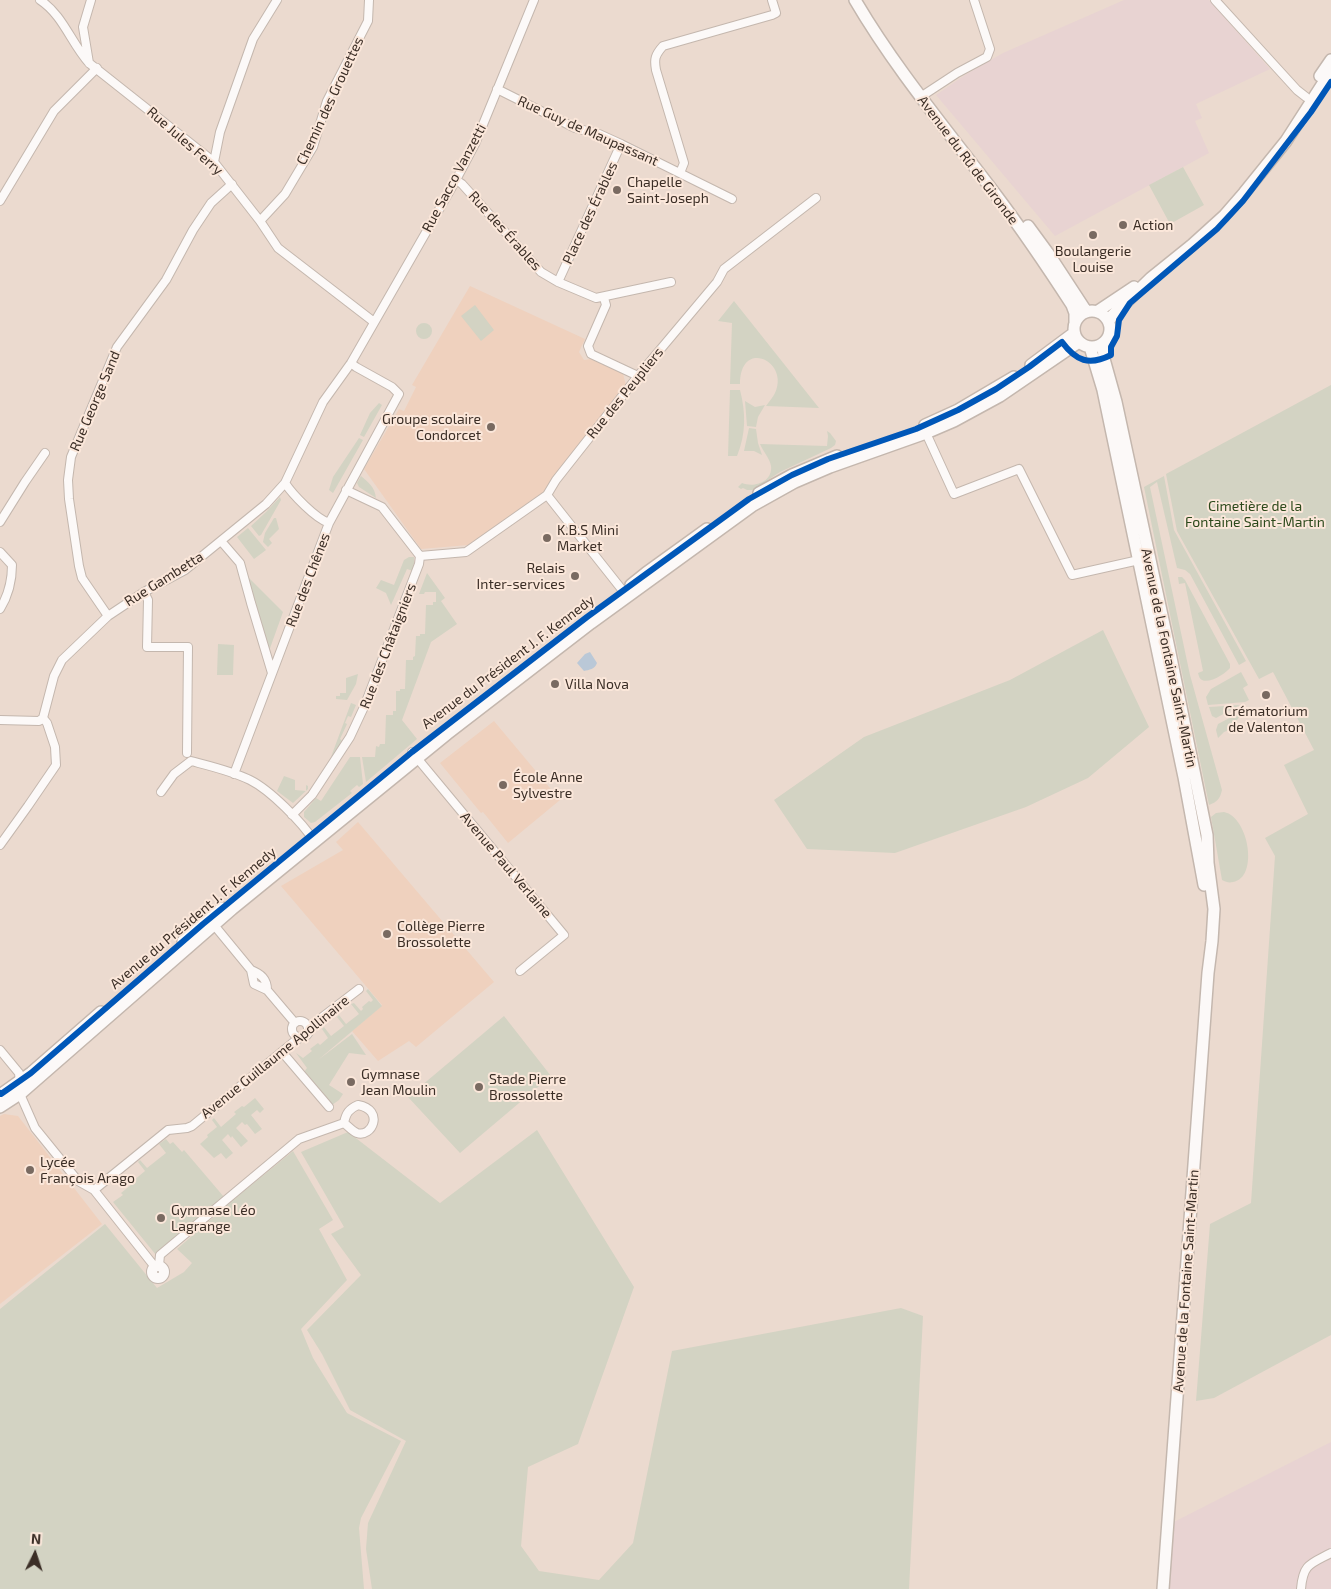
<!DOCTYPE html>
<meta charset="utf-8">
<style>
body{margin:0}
#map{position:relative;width:1331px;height:1589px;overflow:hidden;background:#ebdacf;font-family:"Exo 2",sans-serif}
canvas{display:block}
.north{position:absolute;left:10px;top:1529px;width:50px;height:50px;-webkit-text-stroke:4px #fbe7da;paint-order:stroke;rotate:4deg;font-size:14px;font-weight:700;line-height:20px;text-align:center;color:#3b2e26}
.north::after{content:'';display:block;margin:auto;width:18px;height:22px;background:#3b2e26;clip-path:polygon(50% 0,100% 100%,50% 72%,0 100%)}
</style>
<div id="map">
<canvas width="1331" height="1589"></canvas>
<div class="north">N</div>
</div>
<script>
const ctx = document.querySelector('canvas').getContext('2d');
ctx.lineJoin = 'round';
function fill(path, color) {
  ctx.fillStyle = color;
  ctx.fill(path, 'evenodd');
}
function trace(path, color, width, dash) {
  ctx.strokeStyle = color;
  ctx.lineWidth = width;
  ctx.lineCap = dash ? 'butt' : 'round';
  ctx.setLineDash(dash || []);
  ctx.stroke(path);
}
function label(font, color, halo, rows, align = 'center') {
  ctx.font = font + ' "Exo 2",sans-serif';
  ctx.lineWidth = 4;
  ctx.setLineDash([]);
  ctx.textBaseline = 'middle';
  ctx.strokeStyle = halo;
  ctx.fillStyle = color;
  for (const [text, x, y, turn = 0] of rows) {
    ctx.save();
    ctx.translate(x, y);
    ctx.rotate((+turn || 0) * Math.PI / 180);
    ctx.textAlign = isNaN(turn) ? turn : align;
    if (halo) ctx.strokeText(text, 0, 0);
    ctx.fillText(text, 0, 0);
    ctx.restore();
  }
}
fill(new Path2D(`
 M470 286 585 339 579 352 584 360 591 359 623 374 626 385 544 492 468 545 421 549 364 469 399 409 404 411 416 387 412 385Z
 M494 721 560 800 508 843 483 812 481 813 440 763Z
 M358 822 494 982 416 1047 409 1041 378 1061 352 1031 382 1005 281 886 343 850 336 842Z
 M4 1114 18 1116 102 1224 0 1304V1116Z`), '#efd1be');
fill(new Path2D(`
 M1124 0H1209L1270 69 1196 104 1202 118 1195 121 1209 153 1055 236 936 95 965 75 1003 53Z
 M1331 1442V1589H1157L1164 1527Z`), '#e8d3d2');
fill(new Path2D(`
 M1183 167 1204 205 1170 224 1149 185Z
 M734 301 819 408 766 406C769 402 773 397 775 393 790 361 740 338 740 384H730L732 323 718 321Z
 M475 305 494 330 481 341 461 316Z
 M416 331a8 8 0 1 1 16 0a8 8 0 1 1-16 0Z
 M1331 385V1335L1214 1398 1196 1401 1210 1224 1251 1203 1275 856 1265 838 1308 814 1284 765 1314 750 1273 672 1259 679 1177 531 1166 474Z
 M730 390H740C746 413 746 434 737 456H728Z
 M745 401 755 407 765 405 758 417 756 427 747 426Z
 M379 403 382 405 364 437 360 435 370 413Z
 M749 428 756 429 758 443 762 455 754 451H744Z
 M827 431 830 433 836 441 835 445 831 448 780 472 753 490H747L743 488 741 489 738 487 742 483C754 488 773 482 771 466 770 459 763 451 760 444L827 446 828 436Z
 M359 438 363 440 333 493 329 490 333 477Z
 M361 476C368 482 375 487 376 498L359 487 357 483Z
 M1164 476 1174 530 1246 661 1239 665 1190 574 1185 570 1177 568 1157 482 1150 487 1190 675 1222 790C1220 799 1217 802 1209 805L1144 487Z
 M280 497 281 500 261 535 259 536 251 526 266 512Z
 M274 518H276L279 529 269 539 272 543 268 547 263 542 265 533Z
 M248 528 266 550 254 559 237 537Z
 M409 557H414V563L413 571 407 569 391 605 386 593 376 588 381 580 394 585 404 560Z
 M427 573 445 598 441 601 457 624 431 642 402 720 417 739 366 782 362 757H375L376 746 379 747 380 744H385L386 715H393V711H396V691H400V689H405L406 660H413V657L415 656 416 636H420V634H425L426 605H433V602H436V592H425L424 594H419Z
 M1178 577H1182L1185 580 1230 664V668C1226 673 1210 684 1202 680 1199 678 1199 676 1198 673L1203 671 1185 583 1179 584Z
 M249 578 283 612 269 651 249 584Z
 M1103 630 1149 727 1088 778 1026 807 895 853 807 849 774 800 864 737 1010 680Z
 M218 644 234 645 233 675H217Z
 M1241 672 1248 685 1243 688 1249 700 1245 702 1208 705 1206 697 1211 689Z
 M358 674 356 684 347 700 336 699V696H340V693H346V678Z
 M351 703 356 705 351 717 348 716 345 723 347 724 340 739 344 742 343 744 341 743 331 757Z
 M1240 705 1216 718 1212 716 1209 707Z
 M1245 710 1229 730 1224 732 1218 738 1216 730 1218 724Z
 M350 757H360L363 784 359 787 357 785 350 791 352 793 315 822 311 823 304 817V812L316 798 321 801Z
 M284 776 295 780V790L306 791V785L308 786V789L293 803 277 791Z
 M1224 812C1249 817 1259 878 1233 882 1229 883 1226 882 1222 880L1211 817 1216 813Z
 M368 989 382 1006 318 1060 352 1034 366 1055 349 1053 329 1085 343 1094 339 1100 332 1105 304 1072 307 1068 296 1053 303 1058 312 1051 310 1049 318 1043 320 1045 328 1038 322 1029 324 1027 331 1036 344 1026 337 1017 339 1015 346 1024 359 1014 351 1004 354 1003 361 1011 363 1009 362 1007 369 1001 371 1002 373 1000 366 991Z
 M504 1016 551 1076 460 1153 408 1097Z
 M255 1098 264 1109 260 1113 257 1110 251 1115 262 1129 255 1134 247 1124 245 1125 242 1122 236 1128 248 1141 241 1147 232 1136 231 1138 228 1134 222 1140 233 1153 226 1159 221 1153 214 1158 200 1144 208 1137 207 1135 217 1127 212 1120 214 1118 221 1127 236 1114 234 1112 242 1106 244 1107Z
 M537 1130 634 1287 578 1444 528 1467 521 1546 539 1571 599 1580 633 1543 672 1351 901 1308 923 1316 909 1589H372L366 1549 368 1523 406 1441 350 1410 322 1354 307 1330 361 1275 331 1234 344 1227 301 1152 348 1132 440 1203Z
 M166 1139 170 1144 173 1142 182 1152 184 1150 224 1197 156 1255 113 1202 123 1195 121 1193 131 1185 124 1176 127 1174 133 1181 145 1171 138 1162 140 1160 147 1168 166 1153 159 1144Z
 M293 1151 333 1220 319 1229 347 1280 301 1329 313 1358 347 1413 401 1441 361 1518 359 1528 364 1589H0V1309L105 1224 157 1288 184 1272 192 1263 177 1249 233 1200Z`), '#d3d3c3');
fill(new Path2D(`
 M590 652 597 663C595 669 589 670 584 671L577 663 585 654Z`), '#bac8d7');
const minor = new Path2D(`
 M40 0C63 15 71 43 89 63L214 162 260 221 278 248 374 322
 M1215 0 1297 90 1306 97
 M89 63 83 27 91 0
 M497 89 575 128 599 134 621 144 732 199
 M925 94 957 73 987 57 990 49 974 0
 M214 162 220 132 253 39 277 0
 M680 173 684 163 656 70C654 59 655 55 663 46L772 15 776 13 772 0
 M456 180 462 184 541 272 558 282 596 298 671 282
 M0 201 54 111 97 68
 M260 221 285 194 313 147 327 101 368 21 369 0
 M558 282 621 144
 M604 298 606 305 588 346 591 354 638 376
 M926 433 954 494 1019 469 1072 575 1139 560
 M285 483C293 495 315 518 329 523
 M547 495 627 596
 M0 522 25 482 45 453
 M221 541 240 563 251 603 272 673
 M0 552 12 565C12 580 8 596 0 609
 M420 556 466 552 547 495 556 480 638 376 717 282 724 269 816 198
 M144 592 148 600 147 647H188L187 753
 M108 616 82 578 79 566 69 499 68 480 71 457 117 347 166 280 193 230 211 203 232 184
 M43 718 54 676 62 660 108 616 144 592 185 570 266 504 285 483 323 402 351 363 456 180 475 144 534 0
 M0 720 39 721 43 718
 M412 752 564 935 520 971
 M234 774 329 523 399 394 392 387 356 367 351 363
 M161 792 174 774 191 761C210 766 232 771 250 780 270 790 302 822 314 841
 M292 815 312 795 350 737 364 707 419 564 420 556 382 507 346 490
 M0 845 28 806 56 765 55 747 47 723 43 718
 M214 925 251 970
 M251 970C261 974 267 979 267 990L254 984Z
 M267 990 295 1023
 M292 1029a8 8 0 1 1 16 0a8 8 0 1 1-16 0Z
 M0 1050 19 1073 20 1082V1094L35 1128 78 1181 94 1190 155 1267
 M282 1052 329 1107
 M358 1105C385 1110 372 1138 357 1133 352 1131 348 1126 344 1123 346 1113 349 1109 358 1105Z
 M94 1190 168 1130 187 1128 192 1126 296 1040 307 1035 316 1022 359 989
 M159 1265 160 1255 299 1139 344 1123
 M1301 1589C1303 1564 1310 1564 1331 1553`);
const tertiary = new Path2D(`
 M152 1272a6 6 0 1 1 12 0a6 6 0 1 1-12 0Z`);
const secondary = new Path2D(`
 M855 0C896 70 948 131 996 195 1023 231 1048 268 1072 305L1075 313V322
 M1320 76 1331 60
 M1028 226 1050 256 1086 311
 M1074 329a18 18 0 1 1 36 0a18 18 0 1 1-36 0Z
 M1098 311 1134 287
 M1109 321 1112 316 1151 278 1192 245 1224 216 1244 193 1286 141 1331 71
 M1103 344 1104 359 1116 402 1169 648 1207 835 1208 863 1214 909 1212 941 1208 973 1163 1589
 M1090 347 1103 390 1184 777 1204 885
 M1031 365 1074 333
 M925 425 958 410 1014 377
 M759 493 792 475 837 456
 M631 585 646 573 707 529
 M183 941 222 908
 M0 1095 31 1073 101 1012
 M0 1107 20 1094 232 909 447 734 591 623 752 506 795 482 830 467 926 433 954 421 1000 396 1079 342`);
trace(minor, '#c4b7ae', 10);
trace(tertiary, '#c4b7ae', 12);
trace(secondary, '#c4b7ae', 14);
trace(minor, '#fcf9f8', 8);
trace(tertiary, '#fcf9f8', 10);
trace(secondary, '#fcf9f8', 11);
trace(new Path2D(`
 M0 1093 1 1094 31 1073 203 924 412 752 587 617 749 499 792 475 828 459 916 429 958 410 996 389 1029 367 1062 342C1076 361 1089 366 1111 355V347L1117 336 1119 320 1130 303 1217 229 1243 201 1311 112 1331 82`), '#0057b8', 6);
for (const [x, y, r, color] of [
 [617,190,5,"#796a61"],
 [1123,225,5,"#796a61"],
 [1093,235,5,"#796a61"],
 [491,427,5,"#796a61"],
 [547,538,5,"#796a61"],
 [575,576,5,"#796a61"],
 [555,684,5,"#796a61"],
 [1266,695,5,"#796a61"],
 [503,785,5,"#796a61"],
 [387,934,5,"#796a61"],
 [351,1082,5,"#796a61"],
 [479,1087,5,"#796a61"],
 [30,1170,5,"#796a61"],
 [161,1218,5,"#796a61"]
]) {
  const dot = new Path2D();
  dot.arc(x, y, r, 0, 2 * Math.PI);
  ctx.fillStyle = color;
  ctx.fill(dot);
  trace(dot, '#fbe7da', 2);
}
label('14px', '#3b2e26', '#fbe7da', [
 ["Chemin des Grouettes",330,101,-65],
 ["Rue Guy de Maupassant",588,131,24],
 ["Rue Jules Ferry",185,141,41],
 ["Avenue du Rû de Gironde",968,160,53],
 ["Rue Sacco Vanzetti",454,178,-62],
 ["Place des Érables",590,213,-65],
 ["Rue des Érables",505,231,48],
 ["Rue des Peupliers",625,393,-51],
 ["Rue George Sand",95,401,-67],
 ["Rue Gambetta",164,579,-32],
 ["Rue des Chênes",308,580,-69],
 ["Rue des Châtaigniers",388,646,-69],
 ["Avenue de la Fontaine Saint-Martin",1169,658,78],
 ["Avenue du Président J. F. Kennedy",508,662,-37],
 ["Avenue Paul Verlaine",506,865,50],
 ["Avenue du Président J. F. Kennedy",193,918,-40],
 ["Avenue Guillaume Apollinaire",275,1057,-39],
 ["Avenue de la Fontaine Saint-Martin",1186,1281,-86]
]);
label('14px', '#3b2e26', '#fbe7da', [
 ["Chapelle",627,182],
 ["Saint-Joseph",627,198],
 ["Action",1133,225],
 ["Boulangerie",1093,251,"center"],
 ["Louise",1093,267,"center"],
 ["Groupe scolaire",481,419,"right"],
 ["Condorcet",481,435,"right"],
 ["K.B.S Mini",557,530],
 ["Market",557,546],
 ["Relais",565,568,"right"],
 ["Inter-services",565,584,"right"],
 ["Villa Nova",565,684],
 ["Crématorium",1266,711,"center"],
 ["de Valenton",1266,727,"center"],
 ["École Anne",513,777],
 ["Sylvestre",513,793],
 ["Collège Pierre",397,926],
 ["Brossolette",397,942],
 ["Gymnase",361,1074],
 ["Jean Moulin",361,1090],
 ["Stade Pierre",489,1079],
 ["Brossolette",489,1095],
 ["Lycée",40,1162],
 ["François Arago",40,1178],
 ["Gymnase Léo",171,1210],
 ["Lagrange",171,1226]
], 'left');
label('14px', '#2c491b', '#fbe7da', [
 ["Cimetière de la",1255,506],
 ["Fontaine Saint-Martin",1255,522]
]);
</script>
